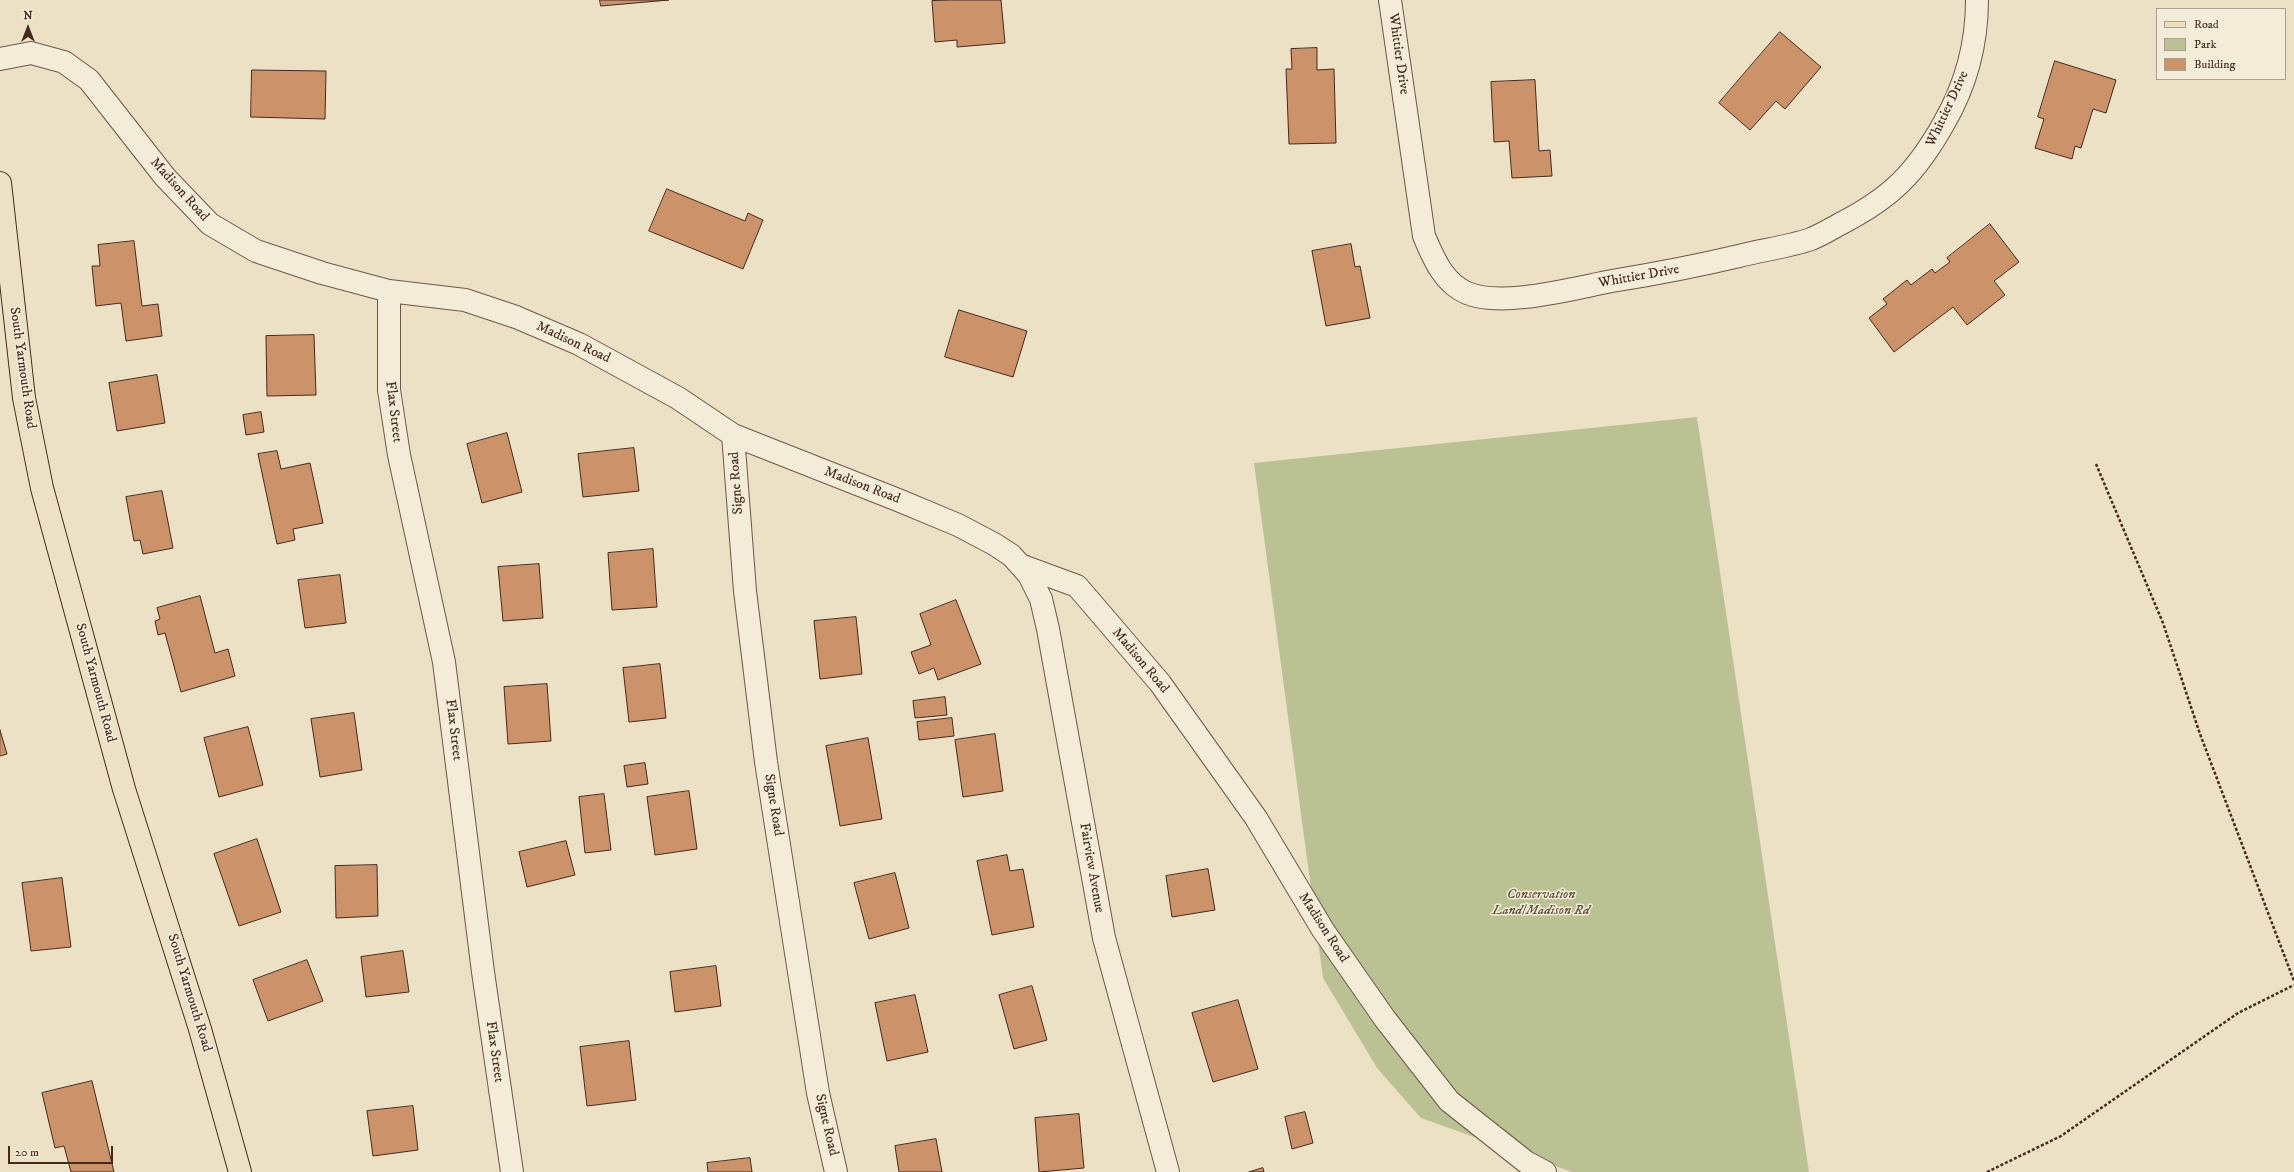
<!DOCTYPE html>
<style>
body{margin:0}
#map{position:relative;width:2294px;height:1172px;overflow:hidden;background:#ede1c5;font-family:"IM FELL DW Pica",serif}
canvas{display:block}
.legend{position:absolute;left:2156px;top:8px;width:130px;height:72px;box-sizing:border-box;background:#f3ecd9;border:1px solid #ad9e8f;margin:0;padding:5px 7px;list-style:none;font-size:12px;color:#45291f}
.legend li{display:flex;align-items:center;gap:8px;height:20px}
.legend b{width:20px;border:1px solid #ad9e8f}
.north{position:absolute;left:8px;top:8px;width:40px;height:40px;-webkit-text-stroke:3px #f3ecd9;paint-order:stroke;rotate:0deg;font-size:11px;font-weight:700;line-height:16px;text-align:center;color:#45291f}
.north::after{content:'';display:block;margin:auto;width:14px;height:18px;background:#45291f;clip-path:polygon(50% 0,100% 100%,50% 72%,0 100%)}
.scale{position:absolute;left:8px;top:1146px;width:105px;height:18px;box-sizing:border-box;border:2px solid #45291f;border-top:0;padding-left:5px;font-size:12px;line-height:14px;white-space:nowrap;color:#45291f;-webkit-text-stroke:3px #f3ecd9;paint-order:stroke}
</style>
<div id="map">
<canvas width="2294" height="1172"></canvas>
<ul class="legend">
<li><b style="height:5px;background:#ede1c5"></b>Road</li>
<li><b style="height:11px;background:#bac293"></b>Park</li>
<li><b style="height:11px;background:#cc926a"></b>Building</li>
</ul>
<div class="north">N</div>
<div class="scale">20 m</div>
</div>
<script>
const ctx = document.querySelector('canvas').getContext('2d');
ctx.lineJoin = 'round';
function fill(path, color) {
  ctx.fillStyle = color;
  ctx.fill(path, 'evenodd');
}
function trace(path, color, width, dash) {
  ctx.strokeStyle = color;
  ctx.lineWidth = width;
  ctx.lineCap = dash ? 'butt' : 'round';
  ctx.setLineDash(dash || []);
  ctx.stroke(path);
}
function label(font, color, halo, rows, align = 'center') {
  ctx.font = font + ' "IM FELL DW Pica",serif';
  ctx.lineWidth = 3;
  ctx.setLineDash([]);
  ctx.textBaseline = 'middle';
  ctx.strokeStyle = halo;
  ctx.fillStyle = color;
  for (const [text, x, y, turn = 0] of rows) {
    ctx.save();
    ctx.translate(x, y);
    ctx.rotate((+turn || 0) * Math.PI / 180);
    ctx.textAlign = isNaN(turn) ? turn : align;
    if (halo) ctx.strokeText(text, 0, 0);
    ctx.fillText(text, 0, 0);
    ctx.restore();
  }
}
fill(new Path2D(`
 M1697 417 1809 1172H1572L1421 1118 1377 1068 1323 978 1254 463Z`), '#bac293');
const building = new Path2D(`
 M600 0H669L601 6Z
 M950 0H1001L1005 43 957 47V40L935 42 932 1Z
 M1780 32 1821 67 1785 109 1776 101 1750 130 1719 103Z
 M1317 48V70L1334 69 1336 143 1289 144 1286 69H1292L1291 49Z
 M2055 61 2116 80 2106 113 2093 109 2081 148 2075 146 2072 159 2035 148 2044 119 2038 117Z
 M252 70 326 71 325 119 251 117Z
 M1535 80 1539 151 1550 150 1552 176 1512 178 1509 141 1494 142 1491 82Z
 M667 189 745 221 748 213 763 220 743 269 649 231Z
 M1990 224 2019 262 1994 281 2005 295 1967 325 1953 307 1894 352 1869 318 1887 304 1883 299 1907 280 1911 285 1932 269 1935 273 1950 262 1947 258Z
 M134 241 142 306 158 304 162 336 126 341 121 303 96 306 92 266H100L98 245Z
 M1351 244 1355 267 1360 266 1370 318 1326 326 1312 251Z
 M959 310 1027 331 1013 377 945 357Z
 M314 335 316 395 267 396 266 336Z
 M157 375 165 423 117 431 109 383Z
 M261 412 264 432 246 435 243 415Z
 M507 433 522 492 482 503 467 444Z
 M634 448 639 491 583 497 578 454Z
 M277 451 281 469 310 463 323 523 293 529 295 540 277 544 258 454Z
 M162 491 173 548 143 554 140 540 134 541 126 497Z
 M653 549 657 607 612 610 608 553Z
 M539 564 543 618 503 621 498 567Z
 M340 575 346 623 305 628 298 580Z
 M200 596 215 653 228 649 235 676 181 692 165 633 158 635 155 621 160 619 157 608Z
 M956 600 981 664 938 680 934 668 919 674 911 652 931 645 920 614Z
 M856 617 862 674 820 679 814 621Z
 M660 664 666 718 629 722 623 668Z
 M547 684 551 741 508 744 504 687Z
 M945 697 947 715 915 718 913 701Z
 M354 713 362 770 320 777 311 719Z
 M952 718 954 736 919 740 917 722Z
 M248 727 263 785 219 797 204 738Z
 M0 730 7 754 0 756Z
 M995 734 1003 791 963 797 955 740Z
 M868 738 882 819 840 826 826 746Z
 M645 763 648 784 627 787 624 766Z
 M689 791 697 849 655 855 647 797Z
 M604 794 611 850 585 853 579 797Z
 M257 839 281 912 239 926 214 854Z
 M566 841 575 875 527 887 519 852Z
 M1007 855 1010 871 1023 869 1034 927 992 935 977 861Z
 M377 865 378 916 336 918 335 866Z
 M1208 869 1215 910 1172 917 1166 876Z
 M895 873 909 928 869 939 854 883Z
 M62 878 71 947 31 951 22 883Z
 M403 951 409 992 366 997 361 957Z
 M307 960 323 1001 268 1021 253 980Z
 M716 966 721 1006 675 1012 670 972Z
 M1032 986 1047 1040 1014 1049 999 995Z
 M915 995 928 1052 887 1061 875 1003Z
 M1238 1000 1258 1069 1213 1082 1192 1013Z
 M629 1041 636 1100 587 1106 580 1047Z
 M92 1081 114 1172H71L64 1146 55 1148 42 1093Z
 M413 1106 418 1150 373 1156 367 1111Z
 M1305 1112 1313 1143 1292 1149 1285 1117Z
 M1079 1114 1084 1168 1039 1172 1035 1118Z
 M936 1139 942 1172H899L895 1146Z
 M750 1158 752 1172H708L707 1163Z
 M1263 1168 1264 1172H1249Z`);
fill(building, '#cc926a');
trace(building, '#45291f', 1);
const minor = new Path2D(`
 M1390 0 1424 236C1433 257 1443 283 1467 293 1502 308 1574 288 1612 281 1655 274 1697 266 1739 256 1762 250 1788 247 1811 239 1821 235 1831 229 1840 224 1891 198 1916 173 1944 123 1966 85 1977 44 1977 0
 M0 59 31 53 64 62 89 80 165 177 210 224 256 251 322 273 389 291 465 300 516 317 579 344 678 398 733 435 898 500 958 525 994 544 1011 555 1029 575 1041 599 1048 629 1104 938 1168 1172
 M389 291V390L399 455 444 662 483 972 512 1172
 M733 435 745 591 766 762 818 1093 836 1172
 M1020 565 1077 586 1160 683 1256 818 1323 930 1385 1019 1449 1101 1526 1162 1545 1172`);
const major = new Path2D(`
 M0 183 24 398 42 488 124 789 200 1029 240 1172`);
trace(minor, '#6f5748', 24);
trace(major, '#45291f', 24);
trace(new Path2D(`
 M2096 464 2163 623 2200 734 2294 981
 M1987 1172 2061 1136 2238 1013 2294 985`), '#45291f', 2.5, [3, 2]);
trace(minor, '#f3ecd9', 22);
trace(major, '#ede1c5', 22);
label('14px', '#45291f', '#f3ecd9', [
 ["Whittier Drive",1398,54,82],
 ["Whittier Drive",1948,109,-65],
 ["Madison Road",179,190,48],
 ["Whittier Drive",1639,277,-10],
 ["Madison Road",573,343,25],
 ["South Yarmouth Road",22,368,82],
 ["Flax Street",393,412,83],
 ["Signe Road",737,483,-94],
 ["Madison Road",862,486,21],
 ["Madison Road",1140,661,50],
 ["South Yarmouth Road",95,683,75],
 ["Flax Street",453,730,83],
 ["Signe Road",773,805,81],
 ["Fairview Avenue",1091,868,80],
 ["Madison Road",1323,928,57],
 ["South Yarmouth Road",189,993,73],
 ["Flax Street",494,1052,82],
 ["Signe Road",826,1125,77]
]);
label('italic 14px', '#624f3c', '#f3ecd9', [
 ["Conservation",1541,895],
 ["Land/Madison Rd",1541,911]
]);
</script>
